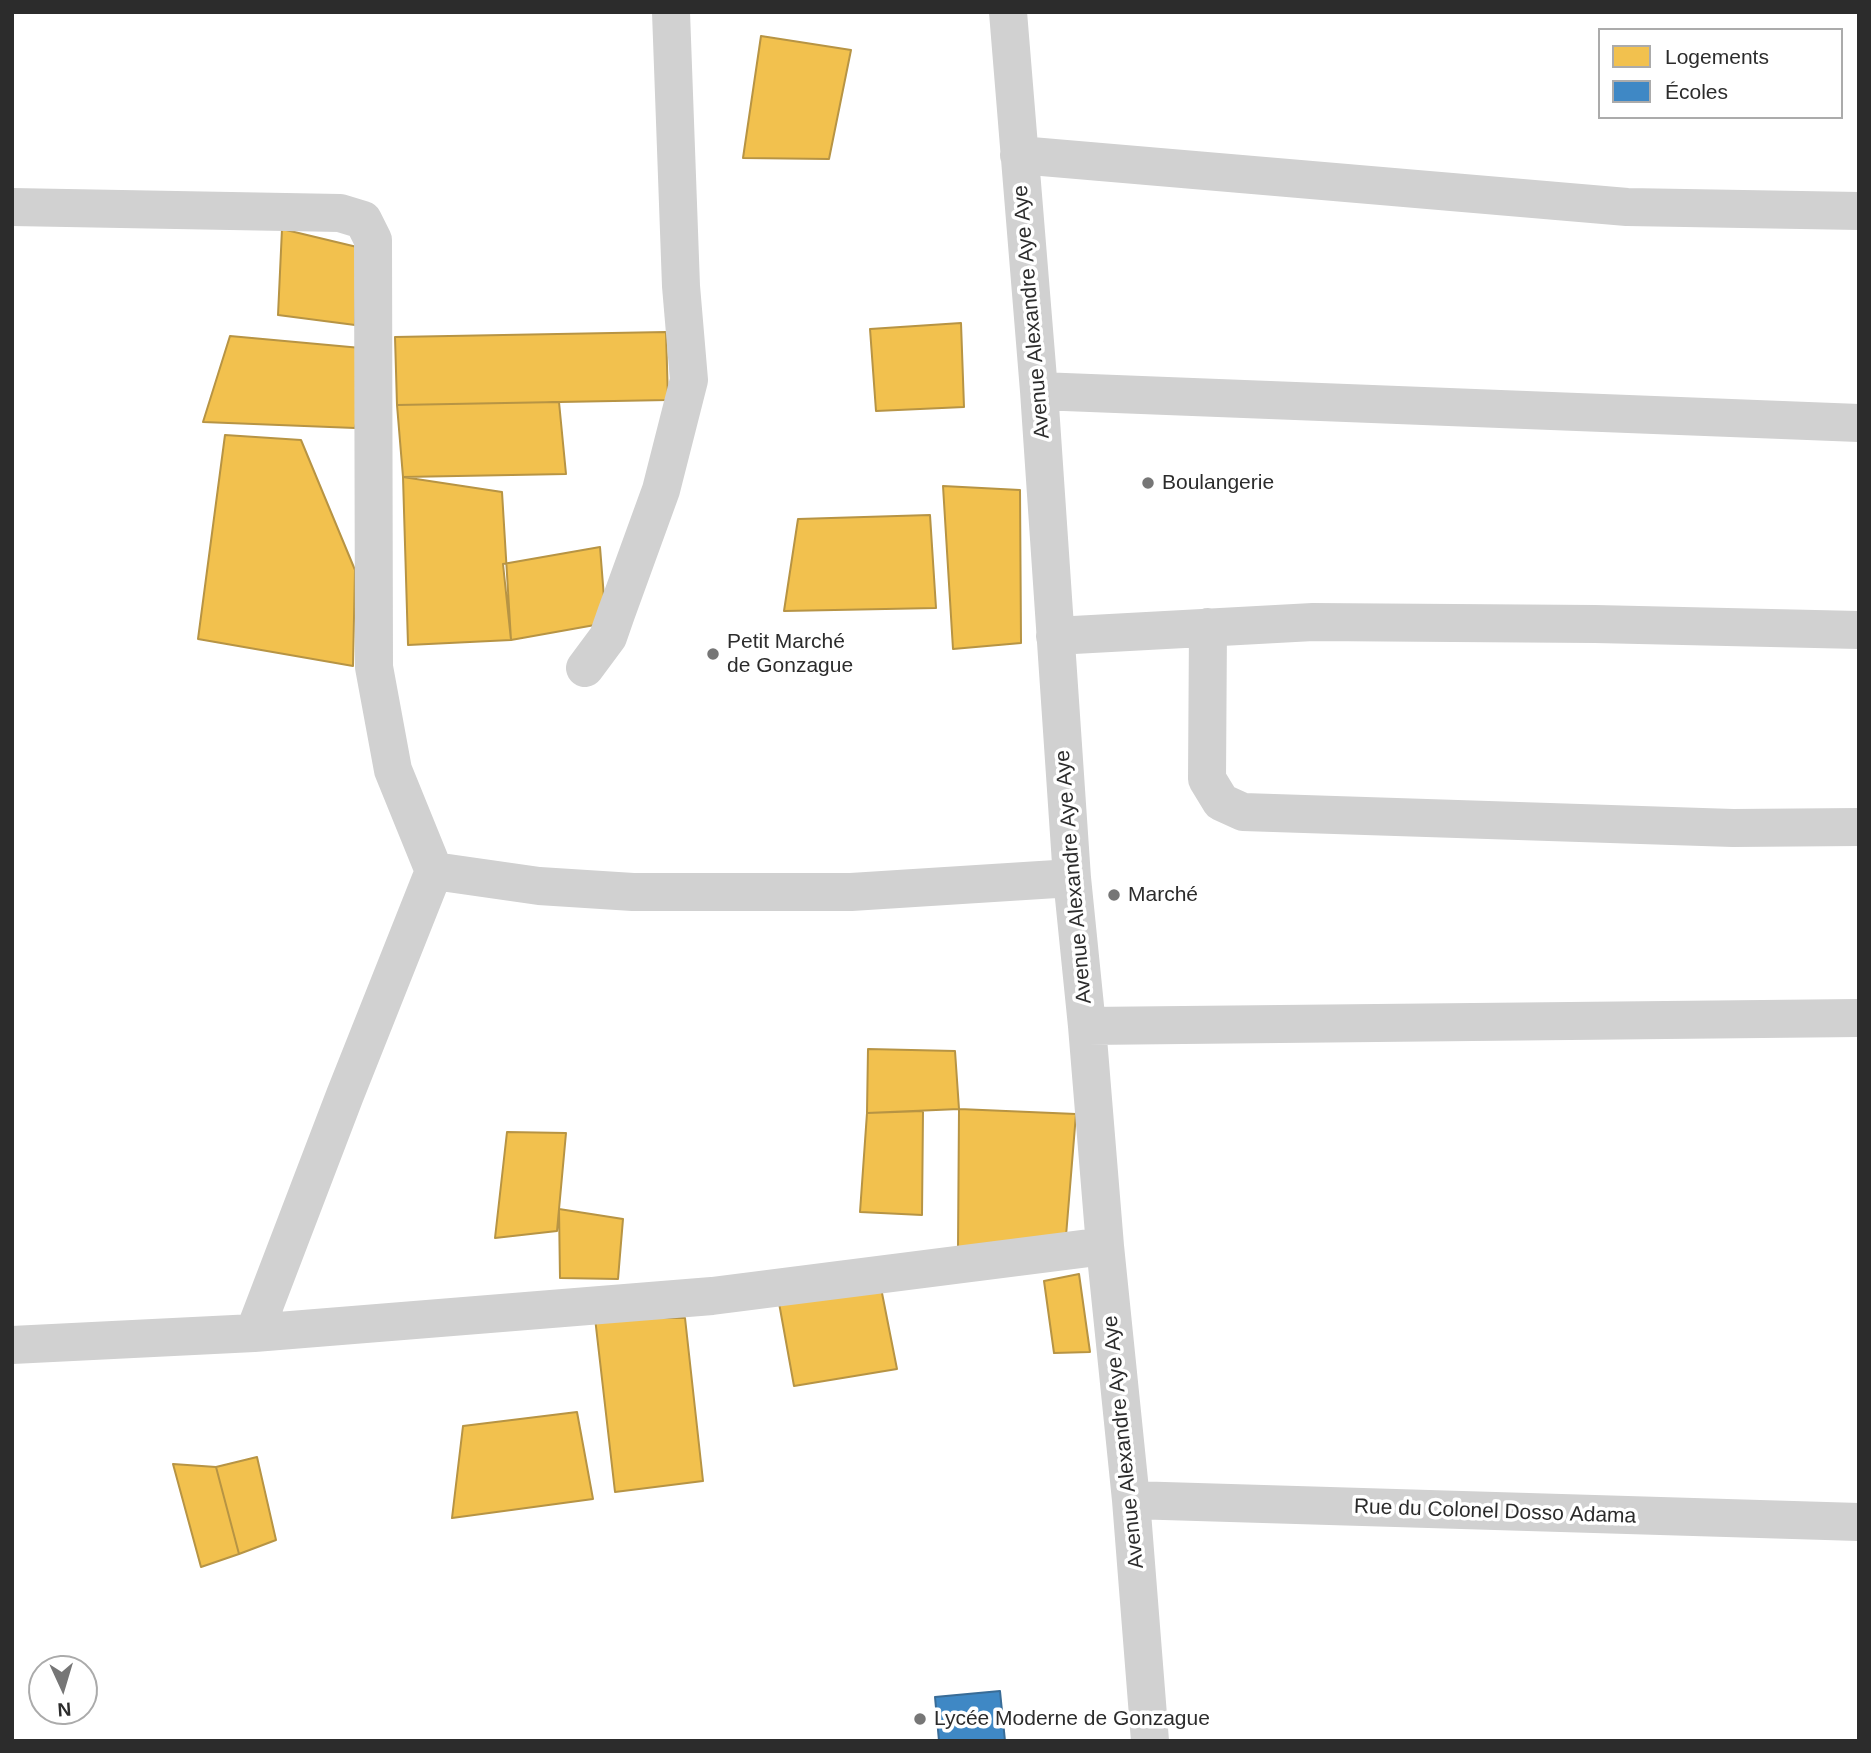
<!DOCTYPE html>
<meta charset="utf-8">
<style>
body{margin:0}
#map{position:relative;width:1871px;height:1753px;overflow:hidden;background:#fff;font-family:Helvetica,sans-serif}
canvas{display:block}
.frame{position:absolute;inset:0;border:14px solid #2c2c2c;pointer-events:none}
.legend{position:absolute;left:1598px;top:28px;width:245px;height:91px;box-sizing:border-box;background:#fff;border:2px solid #ababab;margin:0;padding:9px 12px;list-style:none;font-size:21px;color:#2c2c2c}
.legend li{display:flex;align-items:center;gap:14px;height:35px}
.legend b{width:35px;border:2px solid #ababab}
.north{position:absolute;left:28px;top:1655px;width:70px;height:70px;box-sizing:border-box;background:#fff;border:2px solid #ababab;border-radius:50%;rotate:176deg;font-size:19px;font-weight:700;line-height:28px;text-align:center;color:#2c2c2c}
.north::after{content:'';display:block;margin:auto;width:24px;height:32px;background:#767676;clip-path:polygon(50% 0,100% 100%,50% 72%,0 100%)}
</style>
<div id="map">
<canvas width="1871" height="1753"></canvas>
<div class="frame"></div>
<ul class="legend">
<li><b style="height:19px;background:#f2c14e"></b>Logements</li>
<li><b style="height:19px;background:#3f88c5"></b>Écoles</li>
</ul>
<div class="north">N</div>
</div>
<script>
const ctx = document.querySelector('canvas').getContext('2d');
ctx.lineJoin = 'round';
function fill(path, color) {
  ctx.fillStyle = color;
  ctx.fill(path, 'evenodd');
}
function trace(path, color, width, dash) {
  ctx.strokeStyle = color;
  ctx.lineWidth = width;
  ctx.lineCap = dash ? 'butt' : 'round';
  ctx.setLineDash(dash || []);
  ctx.stroke(path);
}
function label(font, color, halo, rows, align = 'center') {
  ctx.font = font + ' Helvetica,sans-serif';
  ctx.lineWidth = 7;
  ctx.setLineDash([]);
  ctx.textBaseline = 'middle';
  ctx.strokeStyle = halo;
  ctx.fillStyle = color;
  for (const [text, x, y, turn = 0] of rows) {
    ctx.save();
    ctx.translate(x, y);
    ctx.rotate((+turn || 0) * Math.PI / 180);
    ctx.textAlign = isNaN(turn) ? turn : align;
    if (halo) ctx.strokeText(text, 0, 0);
    ctx.fillText(text, 0, 0);
    ctx.restore();
  }
}
const homes = new Path2D(`
 M761 36 851 50 829 159 743 158Z
 M282 229 357 247 355 325 278 315Z
 M961 323 964 407 876 411 870 329Z
 M666 332 668 400 397 405 395 337Z
 M230 336 372 349 355 428 203 422Z
 M559 402 566 474 403 477 397 405Z
 M225 435 301 440 355 570 353 666 198 639Z
 M403 477 502 492 511 640 408 645Z
 M943 486 1020 490 1021 643 953 649Z
 M930 515 936 608 784 611 798 519Z
 M600 547 606 623 511 640 503 564Z
 M868 1049 955 1051 959 1109 867 1113Z
 M959 1109 1076 1114 1066 1236 958 1248Z
 M923 1111 922 1215 860 1212 867 1113Z
 M507 1132 566 1133 557 1231 495 1238Z
 M559 1209 623 1219 618 1279 560 1278Z
 M1079 1274 1090 1352 1054 1353 1044 1281Z
 M881 1288 897 1369 794 1386 779 1303Z
 M595 1318H685L703 1481 615 1492Z
 M577 1412 593 1499 452 1518 463 1426Z
 M257 1457 276 1540 239 1554 216 1467Z
 M173 1464 216 1467 239 1554 201 1567Z`);
fill(homes, '#f2c14e');
trace(homes, '#b79444', 2);
const schools = new Path2D(`
 M1000 1691 1005 1741H939L935 1697Z`);
fill(schools, '#3f88c5');
trace(schools, '#396c97', 2);
trace(new Path2D(`
 M1008 12 1039 391 1072 878 1087 1026 1105 1246 1131 1500 1150 1741
 M1019 155 1627 207 1859 211
 M12 207 340 213 363 220 373 240 374 667 393 770 434 871
 M1039 391 1859 423
 M1208 627 1207 779 1221 802 1243 812 1733 828 1859 827
 M1055 636 1313 622 1595 624 1859 630
 M585 668 608 637 616 614 661 490 689 380 681 286 671 12
 M1087 1026 1859 1018
 M254 1333 345 1095 434 871 539 886 633 892H851L1072 878
 M12 1345 254 1333 712 1296 1105 1246
 M1131 1500 1859 1522`), '#d1d1d1', 38);
for (const [x, y, r, color] of [
 [1148,483,7,"#767676"],
 [713,654,7,"#767676"],
 [1114,895,7,"#767676"],
 [920,1719,7,"#767676"]
]) {
  const dot = new Path2D();
  dot.arc(x, y, r, 0, 2 * Math.PI);
  ctx.fillStyle = color;
  ctx.fill(dot);
  trace(dot, '#fff', 2.5);
}
label('21px', '#2c2c2c', '#fff', [
 ["Avenue Alexandre Aye Aye",1032,312,-95],
 ["Avenue Alexandre Aye Aye",1074,877,-95],
 ["Avenue Alexandre Aye Aye",1124,1442,-96],
 ["Rue du Colonel Dosso Adama",1495,1512,2]
]);
label('21px', '#2c2c2c', '#fff', [
 ["Boulangerie",1162,483],
 ["Petit Marché",727,642],
 ["de Gonzague",727,666],
 ["Marché",1128,895],
 ["Lycée Moderne de Gonzague",934,1719]
], 'left');
</script>
